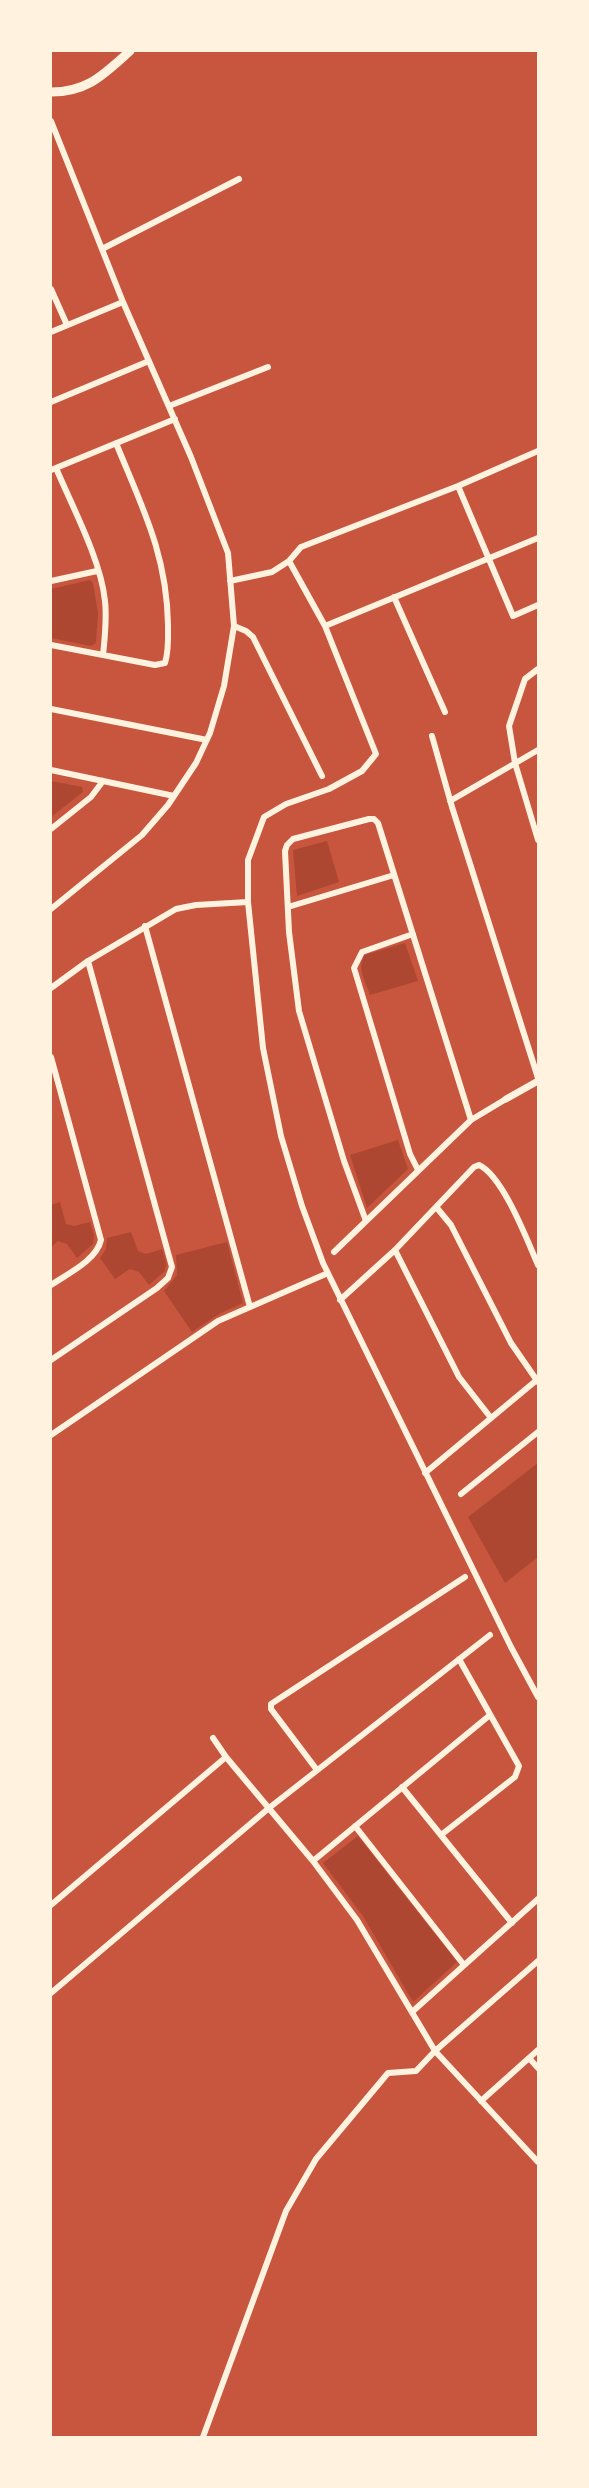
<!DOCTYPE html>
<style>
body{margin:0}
#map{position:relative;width:589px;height:2488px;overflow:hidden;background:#c8553d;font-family:"IBM Plex Serif",serif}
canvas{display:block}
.frame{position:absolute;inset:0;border:52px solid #fff3e0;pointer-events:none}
</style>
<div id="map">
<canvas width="589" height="2488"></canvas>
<div class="frame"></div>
</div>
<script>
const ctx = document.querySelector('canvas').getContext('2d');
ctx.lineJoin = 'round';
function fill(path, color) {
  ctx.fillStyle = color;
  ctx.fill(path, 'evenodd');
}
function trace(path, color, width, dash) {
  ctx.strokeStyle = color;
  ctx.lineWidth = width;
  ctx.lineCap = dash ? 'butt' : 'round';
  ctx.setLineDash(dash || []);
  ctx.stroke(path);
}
fill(new Path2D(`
 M90 580 93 583 98 613 96 643 91 646 51 638V589Z
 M51 781 82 787 83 792 51 817Z
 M327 841 339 882 297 896 293 850Z
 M405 943 418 981 370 995C366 983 356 966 365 955Z
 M398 1140 408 1169 367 1208 350 1155Z
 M60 1202 66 1224 74 1226 90 1222 94 1235 93 1244 77 1258 67 1244 58 1241 51 1247V1205Z
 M131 1232 138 1251 146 1254 162 1249 166 1263 165 1271 149 1285 139 1272 130 1269 115 1279 100 1258 106 1249 107 1238Z
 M227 1242 243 1303 219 1314 192 1332 164 1291 177 1275 176 1255Z
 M538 1463V1557L505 1583 468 1517Z
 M358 1836 457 1962 413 2002 363 1916 323 1863Z`), '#ae4732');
trace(new Path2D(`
 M51 121 123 302 191 457 228 553 234 626 224 686 210 733 196 763 168 805 142 835 51 909
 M102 249 239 179
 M51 289 67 325
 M51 332 123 302
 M51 402 149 361
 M169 406 268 367
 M56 468C72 506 101 560 105 601 107 619 105 637 103 655
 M51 470 175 419
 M458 486 513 616 538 605
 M289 561 325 626 376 754 362 771 329 789 286 804 264 817 248 860V902L263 1048 281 1136 302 1206 323 1263 511 1647 538 1697
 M51 581 97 571
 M230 581 272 572 289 561 301 547 458 486 538 451
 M394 597 445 712
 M234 626 246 631 253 637 322 776
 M325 626 538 538
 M51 645 155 665 165 663C169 650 168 638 168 625 167 554 142 507 116 443
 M538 669 525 679 509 726 515 763 538 840
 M51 709 207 740
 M432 736 452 807 538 1078
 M51 770 174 796
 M450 801 538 750
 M51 829 91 797 103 781
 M288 907 394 875
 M145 926 250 1307
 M413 934 362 952 354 968 410 1154 418 1170
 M51 988 88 961 176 909 196 905 248 902
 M51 1057 101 1240C96 1261 67 1274 51 1285
 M437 1208 451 1225 511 1343 538 1382
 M366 1221 344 1161 299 1011 289 932 285 851 287 845 293 839 369 819H374L378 823 471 1120
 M395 1250 459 1377 491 1418
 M334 1252 471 1120 506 1099
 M340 1300 395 1250 474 1167 479 1165C503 1176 527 1240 538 1265
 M51 1360 157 1288 168 1278 172 1267 88 961
 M51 1435 218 1321 328 1273
 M425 1473 538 1379
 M461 1494 538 1432
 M213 1738 226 1757 313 1861 357 1920 435 2051 538 2162
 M317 1770 271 1709V1704L465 1577
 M402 1787 512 1923
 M355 1826 464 1965
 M441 1835 515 1777 519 1766 459 1659
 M313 1861 490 1715
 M51 1905 226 1757
 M51 1993 269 1808 490 1635
 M412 2012 538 1899
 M529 2058 538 2068
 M481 2101 538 2050
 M203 2437 286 2211 316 2159 388 2073 416 2071 435 2051 538 1961`), '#fff3e0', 6);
trace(new Path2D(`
 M506 1099 538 1081`), '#fff3e0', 7);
trace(new Path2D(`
 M51 92C88 92 104 74 130 51`), '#fff3e0', 9);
</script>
